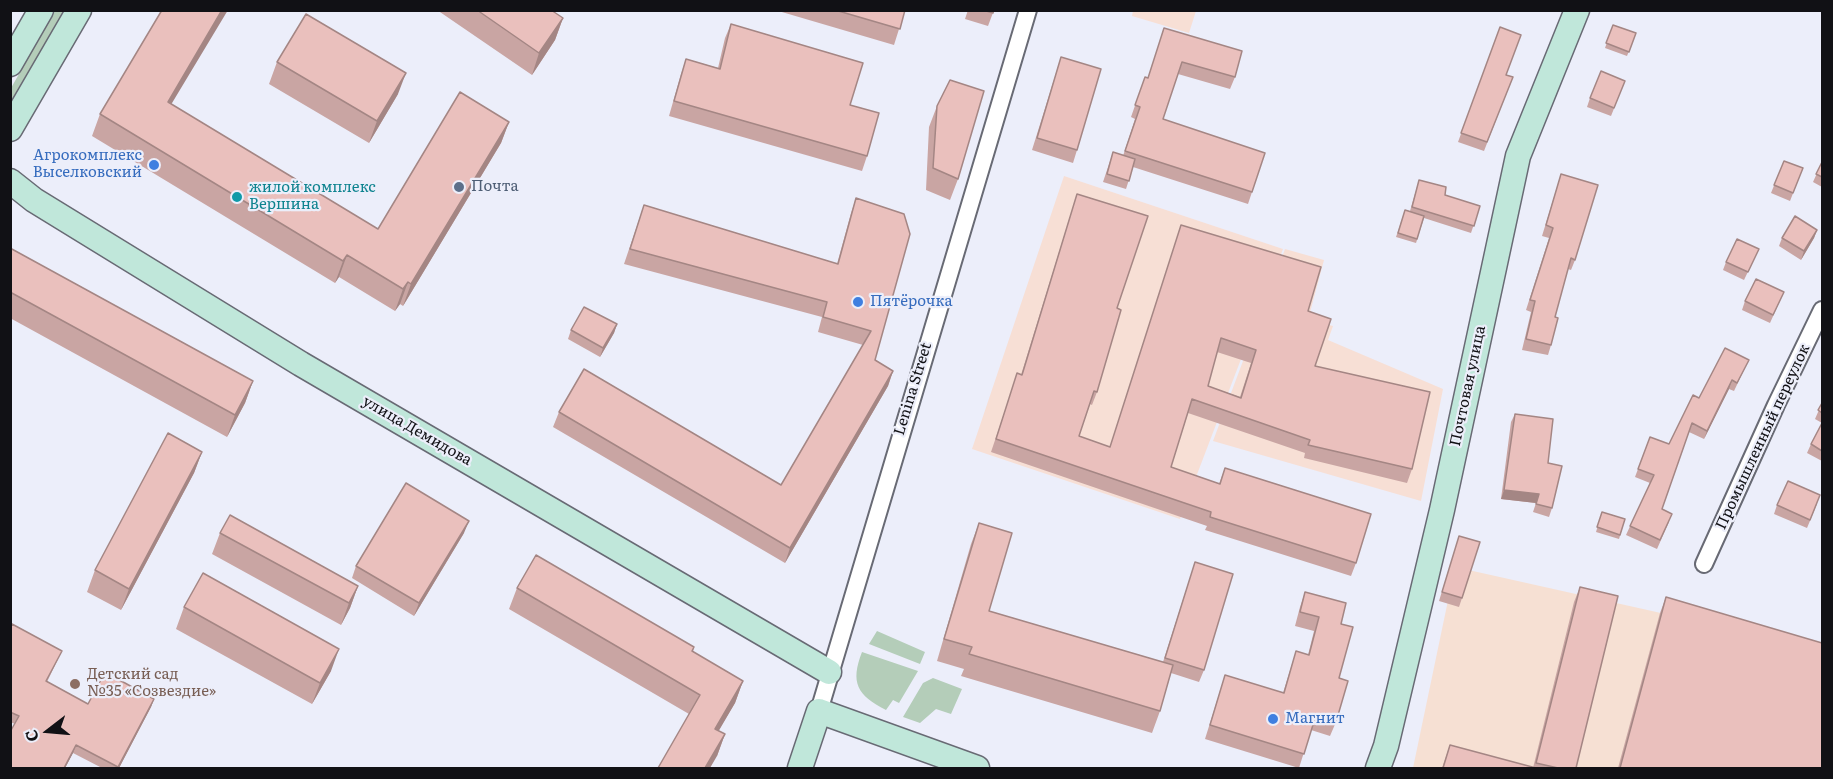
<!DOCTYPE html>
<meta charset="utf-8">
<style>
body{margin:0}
#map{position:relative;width:1833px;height:779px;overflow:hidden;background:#eceefa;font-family:Literata,serif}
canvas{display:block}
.frame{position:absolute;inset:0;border:12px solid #111115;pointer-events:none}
.north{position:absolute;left:18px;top:701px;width:60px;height:60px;-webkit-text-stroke:4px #eceefa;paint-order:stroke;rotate:254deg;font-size:16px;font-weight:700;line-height:24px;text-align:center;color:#111115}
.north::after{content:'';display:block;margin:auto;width:21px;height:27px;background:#111115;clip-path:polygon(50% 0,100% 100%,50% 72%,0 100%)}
</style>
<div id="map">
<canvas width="1833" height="779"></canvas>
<div class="frame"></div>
<div class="north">С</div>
</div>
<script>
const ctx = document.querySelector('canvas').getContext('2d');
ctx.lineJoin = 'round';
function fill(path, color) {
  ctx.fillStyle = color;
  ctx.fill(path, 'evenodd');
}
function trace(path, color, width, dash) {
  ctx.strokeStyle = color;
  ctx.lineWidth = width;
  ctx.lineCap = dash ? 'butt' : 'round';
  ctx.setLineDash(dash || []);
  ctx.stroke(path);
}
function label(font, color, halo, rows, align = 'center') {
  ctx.font = font + ' Literata,serif';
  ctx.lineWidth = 4.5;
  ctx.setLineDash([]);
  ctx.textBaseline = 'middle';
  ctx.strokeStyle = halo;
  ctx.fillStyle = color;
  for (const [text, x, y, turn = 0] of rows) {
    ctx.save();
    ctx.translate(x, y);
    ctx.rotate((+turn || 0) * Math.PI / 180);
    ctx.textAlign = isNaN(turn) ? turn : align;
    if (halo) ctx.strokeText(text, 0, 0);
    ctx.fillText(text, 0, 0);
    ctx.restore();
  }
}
fill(new Path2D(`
 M1133 11V10L1196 11 1189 33 1132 16Z
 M1064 176 1283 249 1180 519 972 449Z
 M1285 249 1324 260 1308 320 1333 326 1328 340 1443 389 1421 501 1213 441Z`), '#f7dfd5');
fill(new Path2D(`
 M1455 567 1822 649V768H1413Z`), '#f6e0d3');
fill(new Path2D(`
 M55 11H68L11 110V88Z
 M877 631 925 652 920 664 869 644Z
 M862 652 918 671 899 703 893 700 886 710C857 695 850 683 862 652Z
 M933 678 962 689 951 714 936 709 920 723 903 717 923 683Z`), '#b4cdb9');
const street = new Path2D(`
 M1704 564 1776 405 1822 310
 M819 711 1028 10`);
const secondary = new Path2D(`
 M10 64 41 10
 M10 129 79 10
 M10 181 34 200 301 364 829 672
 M800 768 819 711 977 768
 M1378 768 1386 746 1442 510 1518 156 1577 10`);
trace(street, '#686a74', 20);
trace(secondary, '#686a74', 27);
trace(street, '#fff', 16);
trace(secondary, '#c0e7da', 24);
fill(new Path2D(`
 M437 10H551L563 18 555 40 532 75Z
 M775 10H905L894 45Z
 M968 10H994L988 26 965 19Z
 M731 24 850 105 867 156 862 171 669 116 681 74 686 59 718 68 725 38Z
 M1613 25 1636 33 1627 56 1605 48Z
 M1500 27 1506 75 1513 77 1484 151 1458 142Z
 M1164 28 1235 77 1230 89 1178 74 1163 119 1252 192 1248 204 1133 167 1126 189 1103 182 1113 152 1123 156 1135 119 1131 117 1145 77 1148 78Z
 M1061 57 1077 150 1073 163 1032 150Z
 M277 62 398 94 369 143 269 84Z
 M1625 81 1611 116 1587 107 1590 98Z
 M171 104 378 229 509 122 501 143 403 306 400 304 395 311 339 277 335 283 92 136 100 114Z
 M937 106 958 179 950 200 926 190 929 127Z
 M1784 161 1803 168 1790 201 1771 193Z
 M1822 162V187L1813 182Z
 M1561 174 1575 260 1571 270 1568 269 1555 317 1551 345 1548 355 1522 350 1531 312 1526 310 1549 238 1542 236Z
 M1419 180 1445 195 1480 206 1471 233 1424 218 1416 243 1396 237 1405 210 1410 211Z
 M1077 194 1117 308 1097 392 1092 405 1090 404 1079 436 1110 447 1181 225 1308 311 1315 366 1412 469 1407 483 1304 458 1305 453 1188 413 1171 467 1219 484 1225 468 1356 563 1351 576 1205 530 1207 526 991 452 1013 387 1021 375ZM1217 352 1251 363 1240 397 1208 386Z
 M856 198 875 360 893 371 888 386 785 563 553 427 559 412 781 485 863 345 818 332 822 317 624 264 644 205 837 264 851 213Z
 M1817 230 1814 238 1801 260 1779 246 1782 238Z
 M10 248 253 381 245 403 227 437 10 318Z
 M1755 257 1744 280 1723 270 1726 262Z
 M1784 292 1770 323 1742 310 1745 301Z
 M617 324 614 333 600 357 568 339 571 330Z
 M1745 368 1734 391 1729 389 1704 439 1689 432 1662 509 1669 522 1657 549 1626 535 1650 483 1635 477 1650 437 1669 444 1699 398Z
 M1822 403V423L1815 419Z
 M1515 414 1548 463 1552 508 1549 517 1533 512 1536 503 1501 499 1511 422Z
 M1822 423V461L1807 453 1811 444Z
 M202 452 194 473 121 610 87 592 95 570Z
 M1817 504 1807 528 1774 514 1777 505Z
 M1602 512 1625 519 1619 539 1596 532Z
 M979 523 989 611 1163 662 1195 562 1204 670 1199 682 1171 673 1160 711 1152 733 961 676 964 669 937 661 971 544Z
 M220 533 358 586 350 608 341 625 212 554Z
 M464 533 414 616 352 578 356 566Z
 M1459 536 1462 598 1459 607 1439 601Z
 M1580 587 1576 768H1442L1450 745 1533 768 1574 602Z
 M517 588 694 647 693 652 743 681 735 703 718 731 725 734 717 756 689 714 509 609Z
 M1305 592 1341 624 1339 678 1336 722 1330 736 1311 730 1299 768 1205 739 1225 675 1283 693 1296 651 1308 655 1314 631 1295 626 1300 607Z
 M1666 597 1822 768H1618L1660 613Z
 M184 607 331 671 312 704 176 629Z
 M10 627 58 659 47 682 88 704 154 699 151 707 119 768H102L73 753 65 768H10L15 724 10 722Z`), '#c9a5a3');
fill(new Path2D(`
 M222 10H228L160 123 168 102Z
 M563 18 555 40 532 75 539 53Z
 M406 73 398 94 369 143 377 121Z
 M509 122 501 143 403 306 411 284Z
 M1817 230 1814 238 1801 260 1804 251Z
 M347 255 339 277 335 283 343 261Z
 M408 282 400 304 395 311 403 289Z
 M617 324 614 333 600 357 603 348Z
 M893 371 888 386 785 563 790 548Z
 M1732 380 1729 389 1704 439 1707 431Z
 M253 381 245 403 227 437 235 415Z
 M202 452 194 473 121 610 129 589Z
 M1504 490 1539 494 1536 503 1501 499Z
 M469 521 464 533 414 616 419 603Z
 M358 586 350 608 341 625 349 603Z
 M339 649 331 671 312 704 320 683Z
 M743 681 735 703 707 751 715 729Z
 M154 699 151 707 119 768H118Z
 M725 734 717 756 710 768H705Z
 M76 745 73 753 65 768H64Z`), '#a48684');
const building = new Path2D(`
 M162 10H222L168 102 378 229 460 92 509 122 411 284 408 282 403 289 347 255 343 261 100 114Z
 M477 10H551L563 18 539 53Z
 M835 10H905L900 29Z
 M983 10H994L993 13Z
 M306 14 406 73 377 121 277 62Z
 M731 24 863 63 850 105 879 113 867 156 674 101 686 59 720 69Z
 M1613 25 1636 33 1629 52 1606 43Z
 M1500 27 1521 35 1506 75 1513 77 1487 142 1461 133Z
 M1164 28 1242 51 1235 77 1182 62 1163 119 1265 153 1252 192 1125 151 1140 107 1135 105 1145 77 1148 78Z
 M1061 57 1101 69 1077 150 1037 138Z
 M1601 71 1625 81 1614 108 1590 98Z
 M950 80 984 91 958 179 933 168 937 106Z
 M1113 152 1135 159 1129 181 1107 174Z
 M1784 161 1803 168 1793 193 1774 185Z
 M1822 162V177L1816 174Z
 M1561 174 1598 185 1575 260 1571 258 1555 317 1558 318 1551 345 1526 339 1535 301 1530 300 1553 228 1546 225Z
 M1419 180 1446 187 1445 195 1480 206 1474 226 1412 207Z
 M1077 194 1148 216 1117 308 1121 310 1097 392 1094 391 1079 436 1110 447 1181 225 1321 267 1308 311 1331 319 1315 366 1430 392 1412 469 1308 445 1310 440 1192 399 1171 467 1220 484 1225 468 1371 514 1356 563 1210 517 1211 512 996 439 1017 373 1022 375ZM1221 338 1256 350 1241 398 1208 386Z
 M856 198 904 214 910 234 875 360 893 371 790 548 559 412 584 369 781 485 871 331 823 317 827 302 630 249 644 205 838 264Z
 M1405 210 1424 216 1417 239 1398 233Z
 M1795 216 1817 230 1804 251 1782 238Z
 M1737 239 1759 249 1748 272 1726 262Z
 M10 248 253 381 235 415 10 292Z
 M1756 279 1784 292 1773 315 1745 301Z
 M584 307 617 324 603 348 571 330Z
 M1725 348 1749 360 1737 383 1732 380 1707 431 1692 423 1662 509 1672 514 1660 540 1630 526 1654 475 1638 469 1650 437 1669 444 1693 395 1699 398Z
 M1822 403V413L1818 410Z
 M1515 414 1553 419 1548 463 1562 466 1552 508 1536 504 1539 494 1504 490Z
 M1822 423V451L1811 444Z
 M168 433 202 452 129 589 95 570Z
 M1788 481 1820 495 1810 520 1777 505Z
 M406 483 469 521 419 603 356 566Z
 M1602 512 1625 519 1620 535 1597 527Z
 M230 515 358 586 349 603 220 533Z
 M979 523 1012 533 989 611 1173 665 1160 711 969 654 972 647 944 639Z
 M1459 536 1480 542 1462 598 1442 592Z
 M536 555 694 647 692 651 743 681 715 729 725 734 705 768H658L700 695 517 588Z
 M1195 562 1233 574 1204 670 1165 658Z
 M203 573 339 649 320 683 184 607Z
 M1580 587 1618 596 1576 768H1558L1536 763Z
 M1305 592 1346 603 1341 624 1353 627 1339 678 1348 681 1336 722 1316 715 1304 754 1210 725 1225 675 1284 693 1296 651 1309 655 1319 617 1300 612Z
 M1666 597 1822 643V768H1620Z
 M12 624 62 651 46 681 88 704 105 672 154 699 118 767 76 745 64 768H10V732L19 716 10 712V627Z
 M1450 745 1536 768H1443Z`);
fill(building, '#eac0bd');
trace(building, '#a48684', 1.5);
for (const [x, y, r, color] of [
 [154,165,6,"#3f7fe0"],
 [459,187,6,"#5c6f8a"],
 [237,197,6,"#0f9aa8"],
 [858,302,6,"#3f7fe0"],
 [75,684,6,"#8d6e63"],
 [1273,719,6,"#3f7fe0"]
]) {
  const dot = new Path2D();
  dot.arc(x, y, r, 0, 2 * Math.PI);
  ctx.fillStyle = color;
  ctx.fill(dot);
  trace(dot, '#eceefa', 2);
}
label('15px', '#366cbe', '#eceefa', [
 ["Агрокомплекс",142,156,"right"],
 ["Выселковский",142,173,"right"],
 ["Пятёрочка",870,302],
 ["Магнит",1285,719]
], 'left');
label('15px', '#4e5e75', '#eceefa', [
 ["Почта",471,187]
], 'left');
label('15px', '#0d838f', '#eceefa', [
 ["жилой комплекс",249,188],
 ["Вершина",249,205]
], 'left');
label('15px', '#111115', '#eceefa', [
 ["Почтовая улица",1468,386,-78],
 ["Lenina Street",913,389,-73],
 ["улица Демидова",417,431,30],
 ["Промышленный переулок",1763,437,-65]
]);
label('15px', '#785e54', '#eceefa', [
 ["Детский сад",87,675],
 ["№35 «Созвездие»",87,692]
], 'left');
</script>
